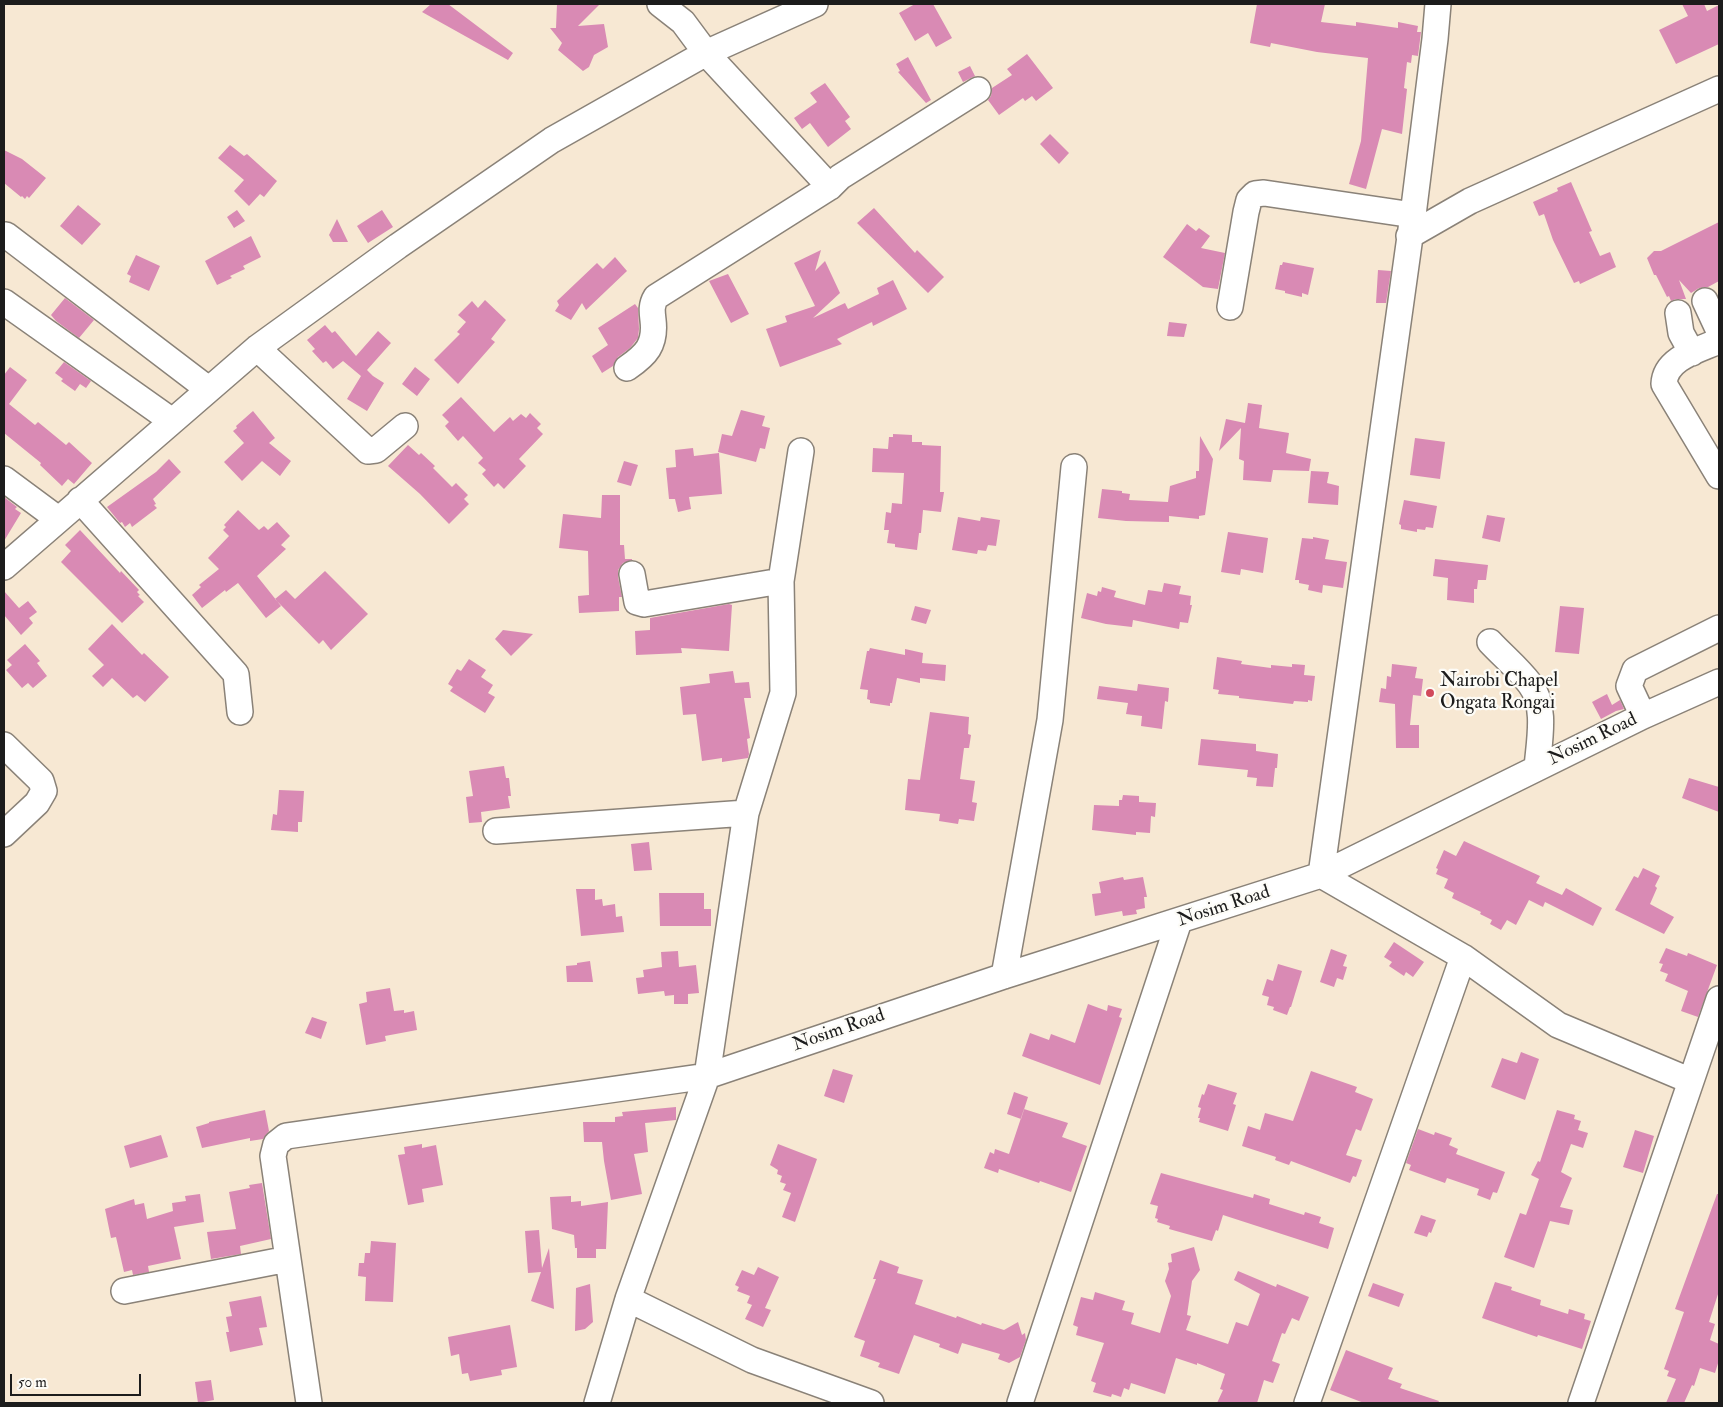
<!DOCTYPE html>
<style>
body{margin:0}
#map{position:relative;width:1723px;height:1407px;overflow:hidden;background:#f7e8d3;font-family:"IM FELL Double Pica",serif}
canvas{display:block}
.frame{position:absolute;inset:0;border:5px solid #1c1c1c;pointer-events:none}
.scale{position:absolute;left:10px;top:1374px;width:131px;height:22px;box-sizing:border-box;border:2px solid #1c1c1c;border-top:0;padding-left:6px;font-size:15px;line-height:18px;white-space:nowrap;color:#1c1c1c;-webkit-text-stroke:4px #fdfcf7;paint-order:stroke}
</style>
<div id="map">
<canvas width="1723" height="1407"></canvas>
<div class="frame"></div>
<div class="scale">50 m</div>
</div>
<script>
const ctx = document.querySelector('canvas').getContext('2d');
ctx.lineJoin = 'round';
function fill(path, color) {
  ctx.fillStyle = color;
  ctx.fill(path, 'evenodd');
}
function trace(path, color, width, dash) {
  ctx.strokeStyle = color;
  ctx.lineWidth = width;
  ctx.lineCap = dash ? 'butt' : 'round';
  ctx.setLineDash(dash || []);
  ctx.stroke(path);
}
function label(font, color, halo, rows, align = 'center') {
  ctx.font = font + ' "IM FELL Double Pica",serif';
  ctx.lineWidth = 4.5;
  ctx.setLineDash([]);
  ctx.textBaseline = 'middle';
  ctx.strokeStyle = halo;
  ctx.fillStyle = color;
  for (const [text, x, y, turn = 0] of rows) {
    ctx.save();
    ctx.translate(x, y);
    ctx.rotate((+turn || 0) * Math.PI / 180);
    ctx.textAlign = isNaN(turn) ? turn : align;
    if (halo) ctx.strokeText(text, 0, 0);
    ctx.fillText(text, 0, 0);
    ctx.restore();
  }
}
fill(new Path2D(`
 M431 4H448L513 53 508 60 422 12Z
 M557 4H600L578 26 604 24 608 47 594 55 589 67 583 71 558 50 562 43 550 28H556Z
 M915 4H933L952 38 936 47 928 33 915 41 899 13Z
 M1257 4H1325L1321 22 1356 26V22L1398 28V22L1418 26 1417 32H1421L1418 56 1412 55 1411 63 1407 62 1404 88 1407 89 1402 134 1382 129 1366 189 1349 184 1361 141 1368 58 1317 52 1271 43 1270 47 1250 43Z
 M1682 4H1704L1707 11 1719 5V44L1676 64 1659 30 1688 16Z
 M1027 54 1053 88 1036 101 1032 96 1025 101 1023 98 999 115 988 100 991 96 992 88 1012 75 1007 69Z
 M908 57 931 100 926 103 898 72 900 71 896 64Z
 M970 66 975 76 963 82 958 72Z
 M825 83 850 117 845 121 851 129 828 147 810 123 802 129 794 118 817 102 810 93Z
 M1050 134 1069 153 1059 164 1040 144Z
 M230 145 244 156 247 154 277 181 264 197 260 194 249 206 234 191 244 180 218 158Z
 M4 150 22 159 46 178 29 198 27 196 25 199 22 196 21 197 4 183Z
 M1571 182 1592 231 1589 232 1600 256 1610 252 1616 267 1580 284 1579 281 1574 283 1553 240 1544 214 1539 216 1533 202 1558 191 1557 188Z
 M78 205 101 224 82 245 60 226Z
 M874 208 915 253 917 250 944 277 928 293 857 223Z
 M237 210 245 221 234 228 227 217Z
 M382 210 393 227 368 243 357 226Z
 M337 219 348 242H333L329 235Z
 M1719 222V281L1708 287 1699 288 1691 293 1679 280 1686 299H1676L1671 301 1669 296 1667 297 1656 275H1654L1647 258 1654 251H1661Z
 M1187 224 1196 231 1199 228 1210 236 1201 248 1225 253 1218 289 1203 287 1163 257Z
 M251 236 261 257 243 266 245 269 230 276 232 278 217 285 205 261Z
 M821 250 815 271 825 261 840 293 813 318 845 303 848 309 879 294 877 288 893 280 907 309 873 326 872 322 837 339 842 344 780 367 766 329 787 322 785 316 815 306 794 263Z
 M136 255 160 266 149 291 129 282 131 276 127 274Z
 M615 257 627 271 586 310 582 303 571 320 555 311 559 305 557 301 597 263 603 269Z
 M1283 262 1314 268 1308 295 1302 293V297L1285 293V291L1275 289 1280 265H1282Z
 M1378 270 1391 271 1386 303H1376Z
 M728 274 749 314 731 323 709 281Z
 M65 298 94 320 79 338 56 321 51 315Z
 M485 300 506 320 491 339 495 342 458 384 434 360 460 334 457 332 466 322 458 315 472 301 478 308Z
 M635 304 638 308 639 329 638 338 630 348 618 357 613 366 602 373 592 356 608 345 598 328Z
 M1169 322 1187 324 1184 337 1167 336Z
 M325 325 332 333 335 331 356 356 378 331 391 343 367 370 373 376 384 383 367 411 347 399 361 376 343 361 333 369 326 361 323 363 312 351 315 349 307 340Z
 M64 362 91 381 86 388 80 384 75 391 61 381 63 379 55 373Z
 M10 367 27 380 9 404 35 425 38 422 66 445 69 442 92 463 74 484 68 479 62 486 40 465 41 463 4 433V375Z
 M415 367 430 379 417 396 402 384Z
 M461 397 494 432 510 417 513 421 521 414 526 418 530 413 541 424 537 428 543 434 519 459 526 466 504 489 498 483 494 487 482 474 486 470 478 463 483 458 463 436 458 441 445 426 449 422 442 415Z
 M1248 403 1262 405 1259 428 1289 433 1286 453 1311 459 1309 471 1273 470 1271 482 1243 480 1244 461 1239 459 1241 428 1219 451 1226 419 1245 423Z
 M741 410 765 416 762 426 770 428 765 449 760 448 756 462 718 452 722 434 732 436Z
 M253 411 275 438 269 443 291 461 280 476 262 461 242 481 224 462 244 443 233 431 237 428 236 426Z
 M893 434 912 435V442H922V445L941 446 940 492H944L941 512 923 510 921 533H919L917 550 895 547V544L887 543 889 530H884L886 512 891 513 892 503 902 504 904 473 872 472 873 448 888 449 889 437H893Z
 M1200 436 1213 459 1205 515 1199 516V519L1169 516V522L1126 521 1098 518 1102 489 1122 491V493L1130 494 1129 500 1168 502 1170 486 1196 478V471H1199Z
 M1415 438 1445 442 1440 479 1410 475Z
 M408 445 419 455 421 453 435 466 433 468 452 487 456 483 468 495 464 499 469 504 449 524 420 494 388 466Z
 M693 448 694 456 719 453 722 494 689 497 691 509 678 512 675 499H669L666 468 676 467 675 450Z
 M169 459 181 472 153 499 156 504 154 505 157 508 132 527 130 523 125 527 122 522 120 523 107 507 156 472Z
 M624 461 638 465 631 486 617 482Z
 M1311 471 1329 472 1327 483 1339 486 1338 505 1308 503Z
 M602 495H620V545H624L625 559H632V560L623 563 618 570V577L622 597H619V611L579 613 578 596 589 595 588 551 559 548 563 514 601 518Z
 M4 497 17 507 15 509 21 513 4 541Z
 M1404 500 1437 506 1433 528 1426 527 1425 530 1417 529V532L1401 529V525L1399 524Z
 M238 510 259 530 264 526 268 530 277 522 290 536 281 545 286 549 257 576 281 606 266 618 238 583 226 592 225 590 202 608 192 595 201 587 199 585 219 569 208 558 229 536 223 530 226 527 224 525Z
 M1487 515 1505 518 1500 542 1482 538Z
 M958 517 980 521 981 517 1000 520 996 546 988 545 986 551 978 550 977 554 952 550Z
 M80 530 120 573 121 571 139 590 137 592 140 595 138 596 144 602 122 623 61 562 71 551 65 545Z
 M1228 532 1268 538 1263 573 1241 569 1240 575 1221 572Z
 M1313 537 1329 540 1325 559 1347 562 1343 588 1323 585 1322 593 1308 590 1309 585 1299 583V580H1295L1302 538 1313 539Z
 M1435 559 1488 565 1486 580H1478L1477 589H1474V603L1447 600 1448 578 1433 576Z
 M325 571 368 614 331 650 323 640 319 644 275 599 286 590 295 599Z
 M1164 583 1181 586 1179 594 1191 596 1190 605H1192L1188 623 1180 622 1179 629 1133 620 1132 627 1106 624 1081 618 1087 593 1097 596 1098 591 1101 592 1102 587 1116 591 1114 597 1145 605 1148 590 1162 592Z
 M4 591 19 608 28 601 37 612 29 618 33 623 21 635 4 615Z
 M729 604 732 605 729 651 681 648 682 653 636 655 635 631 650 630V618Z
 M915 606 931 610 926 624 911 620Z
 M1560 606 1584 608 1579 654 1555 652Z
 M112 624 142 655 144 653 169 677 145 702 137 695 133 698 112 678 103 687 92 676 104 665 88 649Z
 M503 630 533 634 511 656 495 639Z
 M25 644 40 661 37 663 47 676 33 688 28 683 22 688 6 670 12 665 7 660Z
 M870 648 905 655V649L923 653 922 663 946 665 945 681 920 678V683L897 678 892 703H890V706L870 703V700L867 699 868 690 860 689 867 651H869Z
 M1217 657 1242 661 1241 664 1271 668V665L1292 667V664L1305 665 1304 675 1315 676 1312 701 1308 700V702L1294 701 1293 704 1239 698V696L1218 694 1219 690 1213 689Z
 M469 659 486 670 481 677 493 685 488 693 495 697 485 713 450 691 453 687 448 684 457 669 461 671Z
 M1392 664 1417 667 1415 678 1423 679 1421 696 1413 695 1410 725H1419V748H1396L1395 704 1379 702 1381 688 1386 689 1387 676 1391 677Z
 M733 671 735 683 749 682 751 698H744L750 738 747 739 749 754 748 758 722 762V758L702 761 696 714 683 715 680 687 710 683 709 674Z
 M1138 684 1169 688 1168 702 1165 701 1162 729 1141 726 1142 716 1126 714 1128 703 1097 699 1099 686 1137 691Z
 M1607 694 1612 705 1620 700 1624 709 1616 711 1601 719 1592 702Z
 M930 712 969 717 968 734 971 735 969 748H964L960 779 975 781 972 802 977 803 974 821 959 819 958 824 939 821 940 814 905 810 908 779 920 780Z
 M1201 739 1256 744V751L1278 754 1277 768H1275L1273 787 1256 786 1257 778 1247 777 1248 770 1198 765Z
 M504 766 506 778H509L511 796H508L510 808 481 812 482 822 469 823 466 797 473 796 469 771Z
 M1689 778 1719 787V812L1682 798Z
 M279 790 304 791 302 822H298V832L271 830 273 814 277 815Z
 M1123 795 1139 796V802L1156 803 1155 817 1151 816 1150 833 1136 832V835L1092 830 1094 805 1119 806V800H1122Z
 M1464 841 1540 876 1536 883 1562 895 1566 888 1602 908 1593 926 1545 902 1543 907 1529 900 1516 925 1507 920 1501 930 1490 924 1492 920 1480 914 1481 912 1452 898 1454 893 1444 888 1448 879 1436 874 1438 869 1436 868 1444 850 1456 856Z
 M649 842 652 870 634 871 631 844Z
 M1643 868 1660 876 1655 886 1657 888 1650 904 1674 917 1664 934 1615 910 1634 876 1638 878Z
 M1123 877 1124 880 1143 877 1147 897H1144L1145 908 1136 910 1137 914 1123 916 1122 911 1095 916 1092 894 1101 893 1099 882Z
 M576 889H595V900L602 899 603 906 615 904 616 917 622 916 624 932 581 936Z
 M659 893H704V909H711V926H660Z
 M1394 942 1424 962 1413 977 1406 972 1404 976 1389 966 1392 962 1384 957Z
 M1666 948 1687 956 1688 953 1717 965 1698 1017 1681 1011 1688 991 1665 981 1668 974 1660 971 1663 964 1659 963Z
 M1331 949 1347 955 1343 966 1347 967 1343 980 1337 978 1334 987 1320 982Z
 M678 951 679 967 696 965 699 993 688 994V1004H674V995L665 996 664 991 638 994 636 978 644 977 643 970 662 967 661 952Z
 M590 961 593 982H567L566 966 577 965V963Z
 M1278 964 1302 971 1291 1007H1290L1287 1015 1273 1010 1274 1007 1267 1005 1269 997 1262 995 1267 979 1273 981Z
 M390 988 394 1011 404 1010V1013L414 1011 417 1030 385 1036 386 1041 366 1045 359 1004 367 1002 366 992Z
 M1088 1004 1107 1011 1108 1005 1122 1009 1119 1017 1122 1018 1100 1085 1022 1056 1030 1033 1049 1040 1051 1034 1075 1043Z
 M312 1017 327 1022 321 1039 305 1033Z
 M1521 1052 1539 1059 1525 1100 1491 1087 1502 1058 1517 1063Z
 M833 1069 853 1075 844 1103 824 1096Z
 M1311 1071 1357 1087 1355 1092 1373 1099 1361 1131 1356 1129 1346 1155 1362 1160 1356 1177 1353 1176 1350 1183 1291 1161 1289 1165 1275 1160 1276 1157 1242 1146 1248 1126 1260 1130 1265 1113 1293 1121Z
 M1208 1084 1237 1093 1233 1104 1236 1105 1228 1131 1199 1122 1200 1118H1198L1201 1108 1198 1107 1202 1094 1204 1095Z
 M1014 1092 1028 1097 1021 1119 1007 1114Z
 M676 1107V1120L645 1123 648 1152 634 1154 642 1194 611 1200 604 1161 602 1142H584L583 1122H615V1117L623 1116 622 1112Z
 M1024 1109 1068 1123 1062 1137 1087 1146 1071 1192 1040 1181 1039 1183 999 1169 998 1173 984 1168 990 1152 994 1154 995 1149 1009 1154Z
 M265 1110 269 1131 263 1139 250 1141V1138L202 1148 196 1127 209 1123V1122Z
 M1557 1110 1575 1115 1574 1119 1581 1121 1578 1130 1588 1133 1583 1148 1571 1144 1561 1172 1572 1178 1560 1207 1573 1210 1569 1225 1550 1221 1534 1268 1504 1257 1520 1213 1526 1215 1539 1179 1531 1175 1538 1161 1540 1162Z
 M1418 1129 1434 1135 1435 1132 1452 1138 1449 1145 1458 1149 1456 1154 1505 1172 1497 1193 1493 1192 1490 1200 1477 1195 1479 1189 1447 1178 1445 1183 1409 1170 1411 1165 1406 1163Z
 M1635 1130 1654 1136 1643 1173 1623 1167Z
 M161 1135 168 1157 130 1168 124 1146Z
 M422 1144V1148L436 1145 443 1185 422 1189 424 1202 408 1205 398 1155 405 1154 404 1147Z
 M778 1144 817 1159 795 1222 782 1217 791 1193 783 1190 786 1184 780 1182 782 1176 777 1174 778 1170 770 1165Z
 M1161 1173 1253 1198 1254 1194 1270 1199 1269 1204 1304 1215 1305 1212 1321 1217 1319 1223 1334 1228 1328 1249 1223 1215 1218 1231 1216 1230 1212 1241 1169 1229 1170 1226 1157 1222 1158 1219 1155 1218 1158 1206 1150 1204Z
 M262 1183 271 1239 240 1246 241 1254 211 1259 207 1232 236 1229 229 1192 250 1188 249 1185Z
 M200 1194 204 1222 174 1227 181 1259 148 1266 149 1272 133 1275 132 1270 124 1272 116 1237 111 1238 105 1209 134 1199 135 1205 144 1203 147 1219 173 1211 172 1203 186 1201 185 1196Z
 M1717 1194H1719V1291L1709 1322 1715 1324 1710 1340 1719 1344V1360L1715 1373 1700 1368 1694 1386 1692 1385 1684 1403H1666L1676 1379 1667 1376 1669 1371 1664 1369 1684 1312 1675 1309Z
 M571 1196V1202L581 1201V1206L608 1202 606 1249H596V1258H577V1248H575L574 1235 552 1229 550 1197Z
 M1421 1215 1436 1220 1431 1233 1429 1232 1427 1237 1414 1233Z
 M539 1230 542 1268 549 1248 554 1309 531 1301 541 1272 528 1273 525 1231Z
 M371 1241 396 1243 393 1302 365 1301 366 1277 358 1276 359 1263H364L365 1253H370Z
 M1194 1247 1200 1270 1192 1281 1187 1315 1191 1316 1186 1330 1228 1344 1236 1322 1248 1326 1260 1294 1234 1280 1238 1271 1276 1287 1277 1284 1309 1297 1299 1321 1292 1318 1285 1334 1282 1333 1272 1361 1280 1364 1273 1383 1264 1380 1257 1403H1217L1223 1390 1220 1389 1225 1374 1197 1363V1365L1176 1358 1165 1394 1131 1383 1129 1390 1124 1388 1121 1397 1112 1394 1111 1397 1093 1392 1096 1383 1091 1381 1104 1343 1076 1335 1078 1327 1073 1325 1081 1297 1093 1300 1095 1292 1125 1301 1122 1310 1134 1313 1131 1324 1160 1333 1171 1296 1165 1281 1169 1269 1168 1263 1172 1262 1171 1254Z
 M880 1260 899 1267 897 1273 923 1280 915 1304 956 1318 957 1316 981 1325 982 1323 1004 1330 1018 1322 1022 1335 1025 1333 1026 1340 1020 1357 1009 1363 998 1359 1000 1354 962 1343 958 1354 939 1347 940 1344 914 1335 899 1374 878 1367 880 1363 860 1356 865 1341 854 1337 876 1279H873Z
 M758 1267 779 1277 765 1308 771 1310 763 1327 745 1319 752 1305 747 1303 750 1296 737 1291 739 1287 735 1285 742 1270 754 1275Z
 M1495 1282 1512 1287 1511 1290 1541 1300 1540 1305 1568 1314 1569 1309 1585 1314 1584 1319 1591 1321 1582 1349 1538 1335 1537 1337 1482 1318Z
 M1373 1283 1404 1294 1399 1307 1368 1296Z
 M590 1284 593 1322 585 1329 575 1331 576 1288Z
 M261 1296 267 1327 259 1328 263 1345 230 1352 226 1332H229L226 1317 232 1316 229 1302Z
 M510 1325 517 1367 501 1370 502 1375 470 1381 468 1373 462 1374 459 1354 451 1356 448 1337Z
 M1346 1350 1393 1368 1388 1379 1402 1384 1400 1388 1439 1401 1438 1403H1364L1330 1390Z
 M211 1380 214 1400 198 1403 195 1382Z`), '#d98ab4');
const minor = new Path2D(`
 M660 4 683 22 706 53 830 187 840 177 978 90
 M1438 4 1435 39 1413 215 1321 875 1463 957 1558 1025 1691 1081
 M6 235 208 389
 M1409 236 1470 201 1719 89
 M1705 301 1719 331
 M4 302 172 421
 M1230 307 1246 212 1249 200 1255 194 1264 193 1413 215
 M1678 313 1681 333 1692 353
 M1719 341C1699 350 1665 358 1664 384L1719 476
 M257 348 368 451 376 450 405 426
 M627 368C646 355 656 345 653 320 652 312 651 305 656 297L830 187
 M4 479 58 519
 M80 500 236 674 240 712
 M4 567 257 348 398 246 552 140 706 53 815 4
 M632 574 637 602 644 604 781 581
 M1490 642C1503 656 1519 669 1530 684 1547 706 1539 742 1537 768
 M1643 716 1629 686 1635 670 1719 628
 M4 745 41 781 44 791 37 803 4 834
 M496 831 746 813
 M1004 976 1050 720 1074 467
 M124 1291 288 1259
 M628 1299 752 1360 871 1403
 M309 1403 273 1156 276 1144 286 1136 707 1076 1004 976 1321 875 1643 716 1719 682
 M597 1403 628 1299 707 1076 746 813 783 693 781 581 801 451
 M1020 1403 1179 921
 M1307 1403 1463 957
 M1581 1403 1719 999`);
trace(minor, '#8a8278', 28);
trace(minor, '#fff', 25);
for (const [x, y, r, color] of [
 [1430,693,5,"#d1495b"]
]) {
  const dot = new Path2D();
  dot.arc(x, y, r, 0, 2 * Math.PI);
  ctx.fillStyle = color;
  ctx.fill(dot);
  trace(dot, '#fdfcf7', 2);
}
label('19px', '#1c1c1c', '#fdfcf7', [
 ["Nairobi Chapel",1440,682],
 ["Ongata Rongai",1440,704]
], 'left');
label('19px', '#1c1c1c', '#fdfcf7', [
 ["Nosim Road",1593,740,-26],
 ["Nosim Road",1224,907,-18],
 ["Nosim Road",839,1031,-19]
]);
</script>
